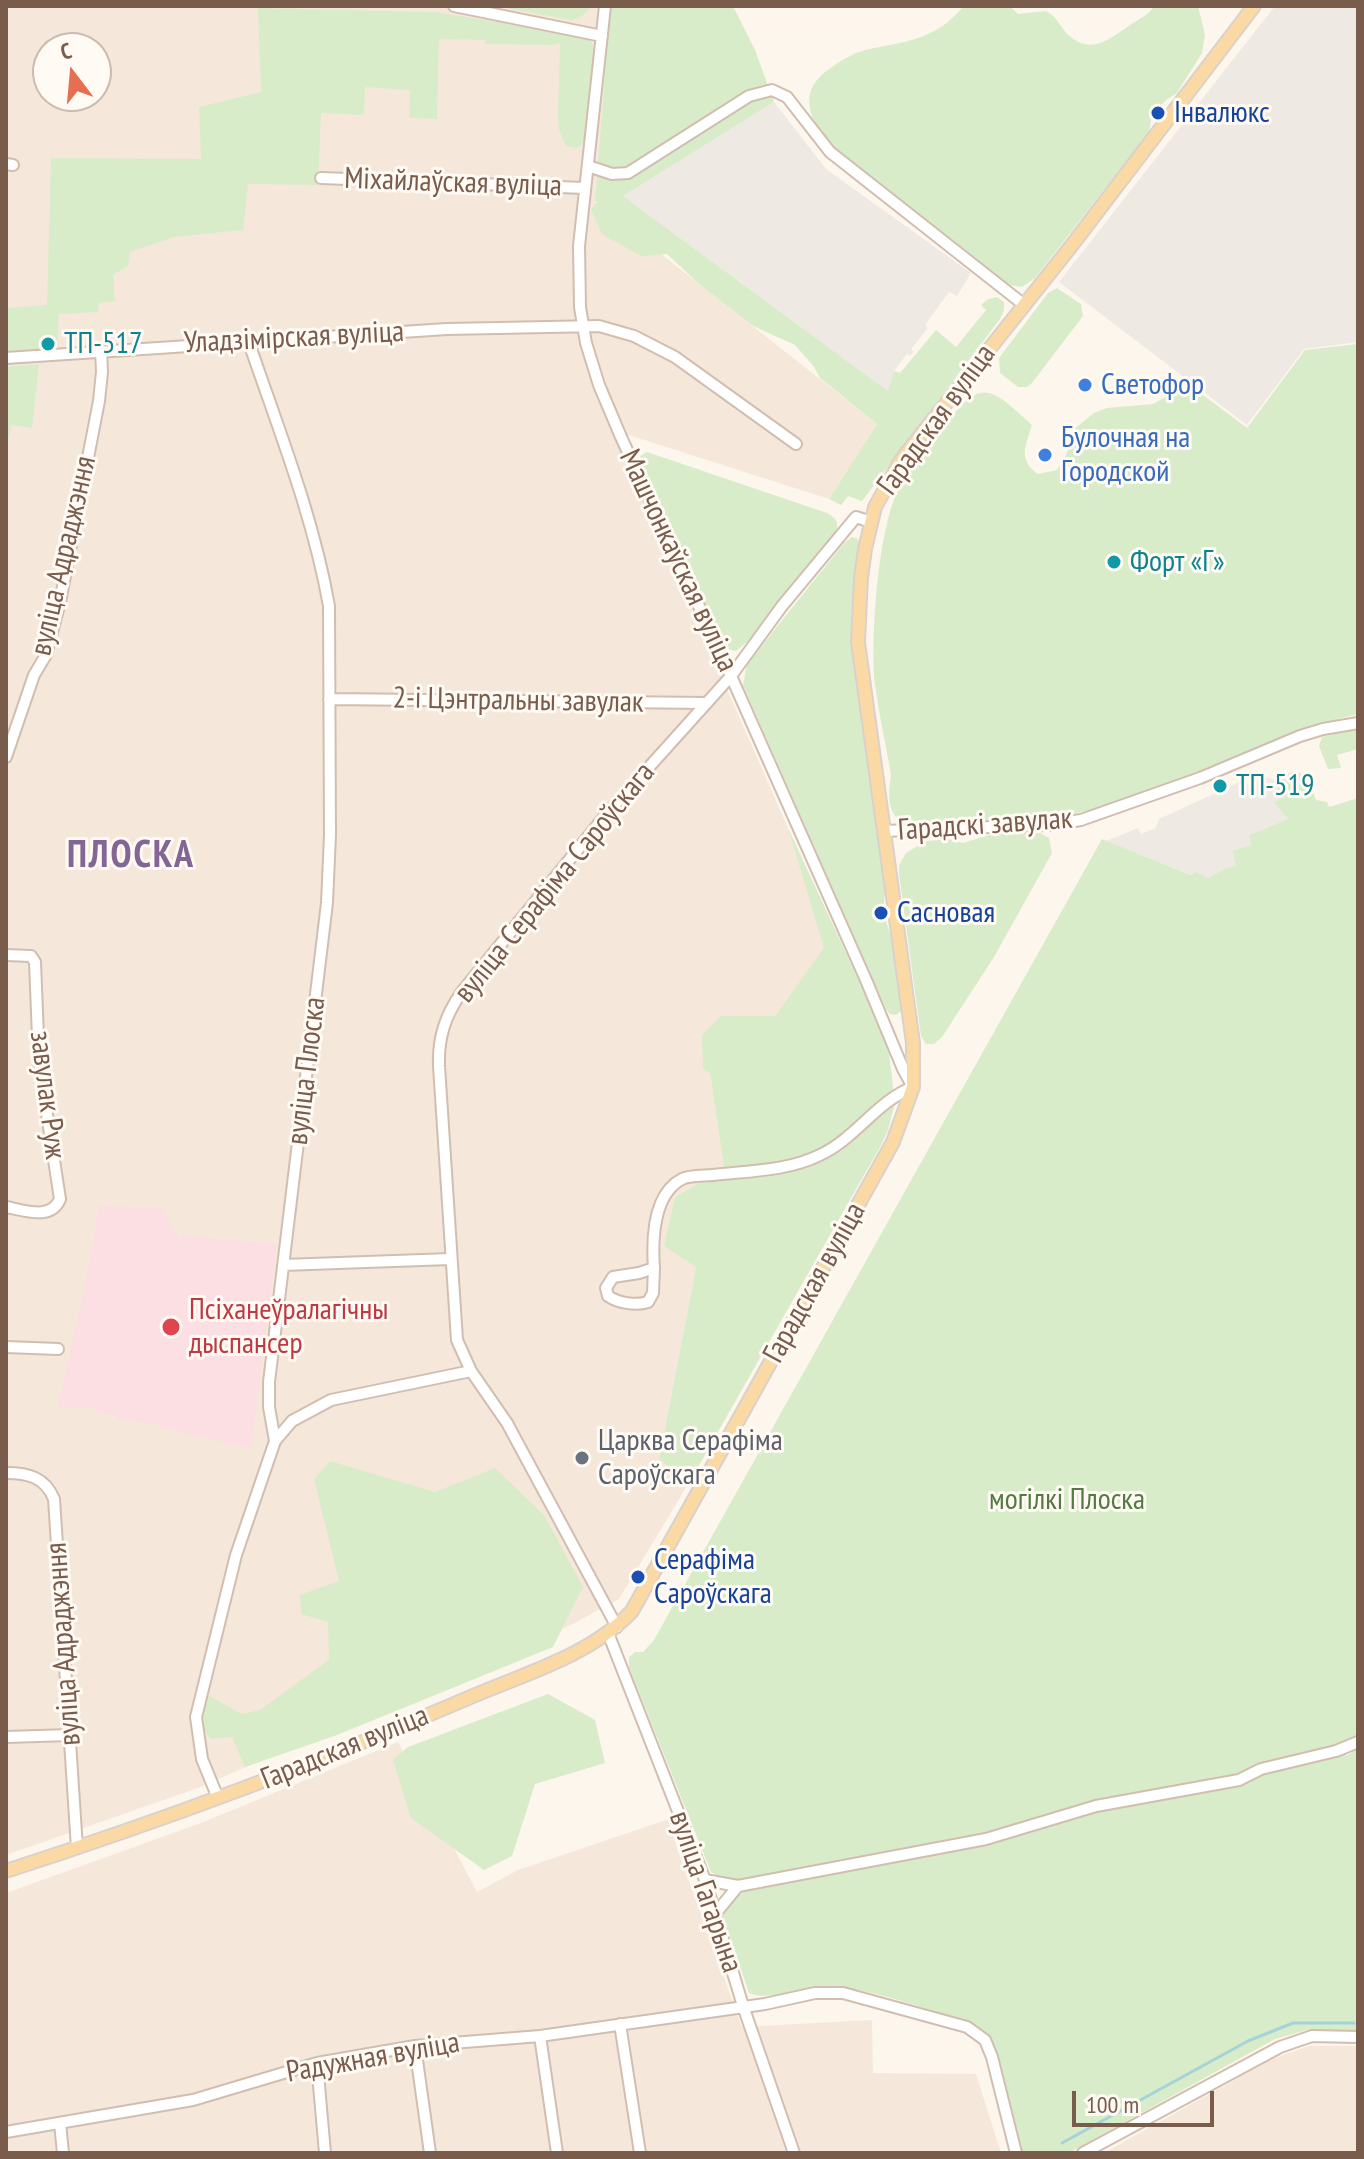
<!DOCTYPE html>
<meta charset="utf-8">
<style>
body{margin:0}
#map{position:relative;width:1364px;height:2159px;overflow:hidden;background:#fdf6ec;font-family:"PT Sans Narrow",sans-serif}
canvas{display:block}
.frame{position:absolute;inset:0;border:8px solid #7a5c4d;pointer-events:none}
.north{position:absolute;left:32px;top:32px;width:80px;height:80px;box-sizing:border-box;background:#fffaf3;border:2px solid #cabbb1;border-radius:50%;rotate:344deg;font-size:22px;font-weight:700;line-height:32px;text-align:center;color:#7a5c4d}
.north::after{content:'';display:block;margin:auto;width:28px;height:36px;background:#e76f51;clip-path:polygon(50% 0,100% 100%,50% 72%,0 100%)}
.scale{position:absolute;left:1072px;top:2091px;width:142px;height:36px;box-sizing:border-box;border:4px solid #7a5c4d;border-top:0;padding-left:10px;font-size:24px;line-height:28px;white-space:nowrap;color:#7a5c4d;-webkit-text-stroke:6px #fffaf3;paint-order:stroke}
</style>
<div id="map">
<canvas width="1364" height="2159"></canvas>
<div class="frame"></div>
<div class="north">С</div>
<div class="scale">100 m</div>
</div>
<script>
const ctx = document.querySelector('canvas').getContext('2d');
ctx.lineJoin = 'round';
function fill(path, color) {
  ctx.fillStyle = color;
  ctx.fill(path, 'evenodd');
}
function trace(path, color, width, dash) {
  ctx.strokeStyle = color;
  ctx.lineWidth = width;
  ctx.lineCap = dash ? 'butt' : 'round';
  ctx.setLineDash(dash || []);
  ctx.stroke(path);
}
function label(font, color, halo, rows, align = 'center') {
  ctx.font = font + ' "PT Sans Narrow",sans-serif';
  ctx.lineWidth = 6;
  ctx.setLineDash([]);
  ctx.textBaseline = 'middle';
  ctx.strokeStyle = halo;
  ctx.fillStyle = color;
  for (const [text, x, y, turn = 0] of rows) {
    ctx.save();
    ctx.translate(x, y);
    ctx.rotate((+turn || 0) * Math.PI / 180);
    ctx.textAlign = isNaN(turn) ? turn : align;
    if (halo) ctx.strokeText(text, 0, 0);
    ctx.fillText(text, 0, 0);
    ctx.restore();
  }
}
fill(new Path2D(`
 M6 6H610L595 202 877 424 829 499 613 430 788 828 825 948 775 1016H721L710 1073 724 1168 675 1197 696 1267 659 1458 690 1481 619 1599 573 1624 198 1788 6 1855ZM48 48H96V96H48Z
 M398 1742 477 1892 518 1870 669 1819 677 1848 742 2027 872 2020 873 2073 976 2074 1001 2153H6V1893L201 1823Z
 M1309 2046H1358V2153H1104L1272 2059Z`), '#f5e8da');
fill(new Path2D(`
 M1275 6H1358V342L1304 349 1247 425 1059 282Z
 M774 102 826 169 971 273 957 296 949 292 925 325 928 328 911 349 914 352 910 356 907 354 894 371 888 391 623 196Z
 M1266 777 1274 780 1283 799 1275 802 1288 819 1249 835 1251 845 1236 866 1226 868 1208 878 1196 872 1192 875 1106 841 1138 828 1141 834 1156 828 1159 819 1185 807 1244 780 1247 785Z`), '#efe9e4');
fill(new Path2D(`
 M99 1206 162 1208 180 1240 185 1236 277 1244 251 1448 183 1433 155 1424 116 1419 117 1415 97 1413V1408L58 1407 91 1256Z`), '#fbdfe3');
fill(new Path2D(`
 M494 6H592L581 17 572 20Z
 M610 6H733L755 50 774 102 623 196 888 391 894 371 900 373 936 330 956 347 986 310 981 305 988 299 997 297 1004 302V310L1000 319 862 501 848 496 841 505 829 499 877 424 820 378 814 367 795 345 753 326 699 284 667 254 641 256 602 234 591 210 597 202 595 201Z
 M964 6H1010L1018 14 1046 11C1059 18 1061 30 1072 38 1096 56 1116 33 1135 22 1143 17 1149 14 1154 6H1198L1205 35 1202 53 1177 93 1166 100 1152 116 1149 132 1035 278 1022 287 1009 285 844 157C815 130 789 95 832 67 842 60 852 54 865 50 886 45 910 43 930 33 944 27 954 17 964 6Z
 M258 8 435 12 584 36 592 42 595 56 586 141 578 148 566 146 559 130 558 115 560 43 553 45 485 44V40L439 39 437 119 409 118 410 90 365 87 364 115 321 113 318 185 248 184 243 230 174 237 130 252 128 266 113 275 115 301 99 303 98 312 59 314 57 349 6 353V308L47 305 51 158 201 159 199 107 261 92Z
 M1057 288 1081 304 1083 316 1032 383 1027 387H1018L1000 373 999 358 1048 293Z
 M1358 344V714C1266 735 1184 784 1094 809 1039 824 980 822 924 825 889 827 886 804 891 775 886 745 879 715 875 685 870 639 878 526 900 486 911 465 928 446 943 427 982 377 989 386 1032 425 1026 446 1017 459 1038 474L1057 470 1067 453 1073 430 1094 413 1107 408 1153 404 1183 387 1199 392 1247 428 1305 350Z
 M39 364 32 428 11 425 6 450V367Z
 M647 452 827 513C838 519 840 525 834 535L747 642 736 651 725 649 721 644 640 463V456Z
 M852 537 858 539 860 548 853 606V640L886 885C881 916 887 921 895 950 899 966 899 985 902 1002L901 1011 896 1015 890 1014 886 1009 743 685 747 664 845 542Z
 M1358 728V749L1337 755 1341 768 1328 769 1319 746 1322 737Z
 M1294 771 1307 775 1316 800 1327 802 1329 807 1358 798V1737L1343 1743 1346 1756 1358 1749V2030H1307L1275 2039 1069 2153H1020L998 2055C990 2037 979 2028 962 2020 925 2009 886 1994 847 1988 816 1983 773 2003 749 1993L723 1917C727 1902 734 1895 749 1890L987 1843 1100 1809 1209 1792 1248 1781V1771L1153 1790 990 1834 742 1881 721 1878 711 1872 629 1667V1657L635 1652H643L654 1640 669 1613 1102 839 1191 875 1196 872 1208 878 1226 868 1236 866 1233 851 1251 845 1249 835 1288 819 1274 802 1282 799 1274 780Z
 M788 828 878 1022 889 1053 895 1103 888 1130 880 1147 690 1481 659 1459 696 1267 664 1246 675 1197 724 1168 710 1073 703 1069 702 1035 721 1016H775L824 948Z
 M1038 832 1049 838 1052 853 994 957 942 1037 934 1044H926L921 1036 899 874V865L906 853 926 841 949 839 963 843 996 833Z
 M330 1461 435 1492 495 1468 544 1515 583 1587 553 1647 337 1735 245 1767 232 1737 210 1739 199 1721 209 1696 242 1714 260 1710 329 1660 328 1622 301 1614 300 1595 339 1581 314 1479Z
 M548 1694 595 1720 605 1763 535 1784 512 1856 484 1870 411 1818 393 1760 408 1747Z`), '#d8ecc9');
trace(new Path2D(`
 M1062 2143 1248 2041 1293 2023H1354`), '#a5d3da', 3);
const minor = new Path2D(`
 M454 6 602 36
 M605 6 579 246 580 307 586 343 599 385 621 437 731 676 866 980 903 1069 913 1087C876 1102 856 1138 820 1155 788 1171 748 1171 713 1175 704 1176 690 1175 682 1179 653 1194 652 1240 654 1268L639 1273 613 1277 606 1288 608 1296C618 1303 636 1306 648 1302L653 1293 654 1268
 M6 164 13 165
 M588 166 612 174 628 173 749 96 772 90 787 97 830 152 1023 304
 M321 178 585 188
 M6 358 447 329 599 326 634 336 675 357 796 444
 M329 699 707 703
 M6 757 34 675 46 655 60 602 99 401 102 372 101 350
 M883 831 1048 825 1081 820 1200 778 1300 736 1323 729 1358 723
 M6 955 31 956 35 962 39 1062 60 1199C51 1221 24 1210 6 1207
 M283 1265 450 1259
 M6 1347 58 1349
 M275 1441 292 1421 331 1400 471 1371
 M6 1473C28 1473 45 1477 54 1499L77 1848
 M617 1627 507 1423 471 1371 457 1340 439 1066C438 1038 445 1016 461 993L605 816 731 676 782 606 856 517 871 522
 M608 1633 705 1880 743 2006 794 2153
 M6 1737 70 1735
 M218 1798 202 1759 196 1717 236 1555 275 1441 269 1407V1382L327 903 330 835 329 606C313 515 278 428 248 340
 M705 1880 738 1886 986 1839 1096 1806 1239 1780 1261 1769 1336 1751 1358 1742
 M715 1914 738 1886
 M620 2024 640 2153
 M540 2036 557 2153
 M415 2046 430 2153
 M317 2063 325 2153
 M60 2123 63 2153
 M6 2132 193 2100 317 2063 415 2046 540 2036 765 2004 815 1993H843L967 2027 985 2040 992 2057 1016 2153
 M1083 2153 1280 2047 1312 2036 1358 2037`);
const major = new Path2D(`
 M6 1871C164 1820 320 1762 473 1696 527 1673 591 1655 632 1611L893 1142 913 1087V1043L858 642 861 578 865 549 875 507 901 460 1072 245 1254 6`);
trace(minor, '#d1beb0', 14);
trace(major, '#dad1cd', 16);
trace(minor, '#fff', 10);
trace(major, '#fbd9a5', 12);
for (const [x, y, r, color] of [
 [1158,113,8,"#1a4fb4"],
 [48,344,8,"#0f9aa8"],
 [1085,385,8,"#3f7fe0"],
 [1045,455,8,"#3f7fe0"],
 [1114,562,8,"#0f9aa8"],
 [1220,786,8,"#0f9aa8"],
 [881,913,8,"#1a4fb4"],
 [171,1327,10,"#e0444e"],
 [582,1458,8,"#6b7280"],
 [638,1577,8,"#1a4fb4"]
]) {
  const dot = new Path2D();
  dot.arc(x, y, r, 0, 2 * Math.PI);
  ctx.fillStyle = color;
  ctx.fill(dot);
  trace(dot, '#fffaf3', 3);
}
label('30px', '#164399', '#fffaf3', [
 ["Інвалюкс",1174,113],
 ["Сасновая",897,913],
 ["Серафіма",654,1560],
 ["Сароўскага",654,1594]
], 'left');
label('30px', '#7a5c4d', '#fffaf3', [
 ["Міхайлаўская вуліца",453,183,2],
 ["Уладзімірская вуліца",294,338,-3],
 ["Гарадская вуліца",937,420,-54],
 ["вуліца Адраджэння",64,556,-77],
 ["Машчонкаўская вуліца",678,561,65],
 ["2-і Цэнтральны завулак",518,701,1],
 ["Гарадскі завулак",985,825,-4],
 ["вуліца Серафіма Сароўскага",555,883,-51],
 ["вуліца Плоска",307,1071,-83],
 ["завулак Руж",47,1095,83],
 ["Гарадская вуліца",815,1283,-61],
 ["вуліца Адраджэння",64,1644,-94],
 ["Гарадская вуліца",345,1748,-22],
 ["вуліца Гагарына",705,1892,71],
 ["Радужная вуліца",373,2058,-10]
]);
label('30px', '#0d838f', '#fffaf3', [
 ["ТП-517",64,344],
 ["Форт «Г»",1130,562],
 ["ТП-519",1236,786]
], 'left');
label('30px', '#366cbe', '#fffaf3', [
 ["Светофор",1101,385],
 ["Булочная на",1061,438],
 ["Городской",1061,472]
], 'left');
label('30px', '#be3a42', '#fffaf3', [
 ["Псіханеўралагічны",189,1310],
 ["дыспансер",189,1344]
], 'left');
label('30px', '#5b616d', '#fffaf3', [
 ["Царква Серафіма",598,1441],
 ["Сароўскага",598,1475]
], 'left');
label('30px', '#537a41', '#fffaf3', [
 ["могілкі Плоска",1067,1500]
]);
ctx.letterSpacing = '2px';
label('bold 38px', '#846695', '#fffaf3', [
 ["ПЛОСКА",131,856]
]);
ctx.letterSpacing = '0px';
</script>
